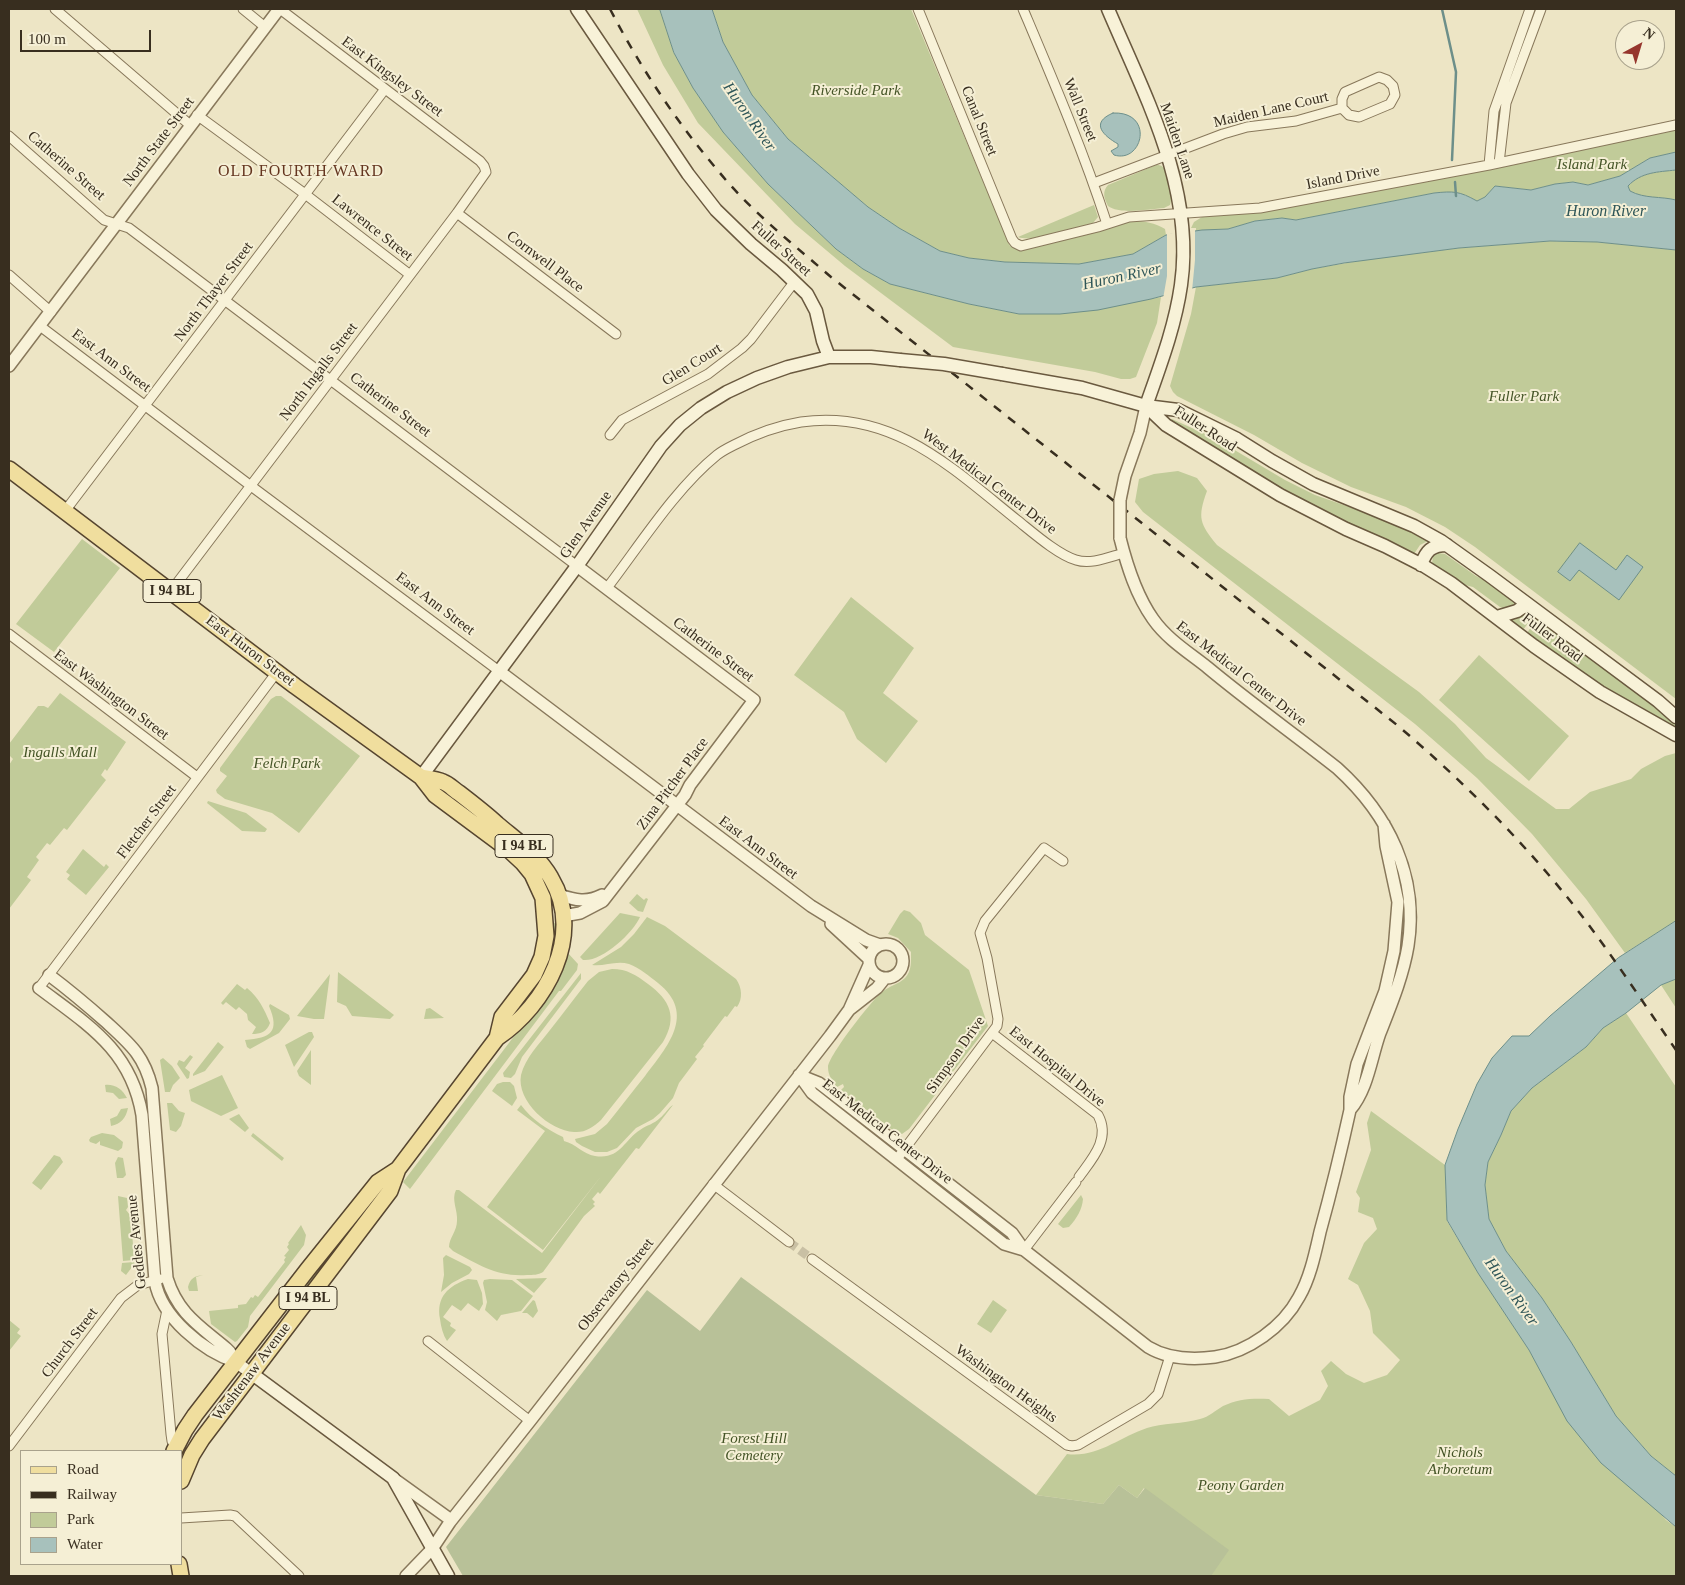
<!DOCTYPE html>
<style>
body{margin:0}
#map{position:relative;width:1685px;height:1585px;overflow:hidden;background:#ede5c5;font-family:Georgia,serif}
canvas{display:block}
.frame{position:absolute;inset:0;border:10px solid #382e1f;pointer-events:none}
.legend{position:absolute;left:20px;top:1450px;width:162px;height:115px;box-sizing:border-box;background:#f5efd5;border:1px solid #a9a28c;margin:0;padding:6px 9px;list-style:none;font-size:15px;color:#382e1f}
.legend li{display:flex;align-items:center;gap:10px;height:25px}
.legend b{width:25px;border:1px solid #a9a28c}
.north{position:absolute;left:1615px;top:20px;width:50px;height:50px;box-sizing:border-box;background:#f5efd5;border:1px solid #a9a28c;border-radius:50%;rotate:39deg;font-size:14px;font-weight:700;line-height:20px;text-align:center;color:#382e1f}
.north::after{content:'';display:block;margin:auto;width:18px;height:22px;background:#96362d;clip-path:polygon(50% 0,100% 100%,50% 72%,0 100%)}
.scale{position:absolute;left:20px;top:30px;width:131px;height:22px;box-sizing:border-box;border:2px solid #382e1f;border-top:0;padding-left:6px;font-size:15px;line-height:18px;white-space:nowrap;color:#382e1f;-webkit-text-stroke:4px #f5efd5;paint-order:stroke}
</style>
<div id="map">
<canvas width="1685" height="1585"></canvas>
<div class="frame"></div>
<ul class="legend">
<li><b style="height:6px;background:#f0de9e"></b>Road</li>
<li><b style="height:6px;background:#382e1f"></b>Railway</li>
<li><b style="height:14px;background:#c1cb99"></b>Park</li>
<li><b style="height:14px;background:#a7c1bc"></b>Water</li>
</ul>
<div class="north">N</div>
<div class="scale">100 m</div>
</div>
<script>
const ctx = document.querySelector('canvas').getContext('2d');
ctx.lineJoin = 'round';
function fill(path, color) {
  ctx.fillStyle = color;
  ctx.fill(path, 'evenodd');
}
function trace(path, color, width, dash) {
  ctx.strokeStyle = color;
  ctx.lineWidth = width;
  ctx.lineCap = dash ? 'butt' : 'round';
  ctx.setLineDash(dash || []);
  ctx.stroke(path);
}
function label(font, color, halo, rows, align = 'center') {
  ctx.font = font + ' Georgia,serif';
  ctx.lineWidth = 4;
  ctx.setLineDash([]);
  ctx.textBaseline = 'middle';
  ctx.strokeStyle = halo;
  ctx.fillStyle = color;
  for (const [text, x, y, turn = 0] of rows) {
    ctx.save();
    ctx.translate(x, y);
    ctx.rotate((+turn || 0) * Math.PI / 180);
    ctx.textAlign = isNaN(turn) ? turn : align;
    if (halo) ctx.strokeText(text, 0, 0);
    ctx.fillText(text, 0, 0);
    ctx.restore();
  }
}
fill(new Path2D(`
 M637 9H660L674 53 693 88 723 132 768 184 836 249 863 269 890 284 969 304 1019 314 1151 299 1161 297 1157 323 1136 377 1130 379H1121L1095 372 953 347 845 266 795 224 698 123 663 65Z
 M712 9H911L1010 246 1017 247 1125 221C1139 220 1154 222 1165 229L1166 235 1133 254 1079 264 1005 262 969 258 940 251 899 228 868 207 788 139 752 95 723 42Z
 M1676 128V152L1650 158 1620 176 1588 185 1573 182 1555 184 1531 190 1495 186 1485 197 1477 201C1459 191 1454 191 1434 193L1296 220 1282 218 1255 221 1228 229 1196 231V228H1191L1194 222 1202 217 1279 209 1529 161Z
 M1156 165C1160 165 1161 165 1164 168 1170 173 1173 199 1170 205L1164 208C1149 209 1120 215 1108 206 1104 198 1102 192 1108 185Z
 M1676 170V200C1660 196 1645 199 1630 191L1628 186C1641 172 1658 172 1676 170Z
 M1094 205 1098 217 1093 223C1075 228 1034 243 1018 237Z
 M1550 241 1597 242 1676 250V699L1475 547 1445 527 1406 507 1351 487 1302 463 1254 435 1177 396 1173 392 1170 386 1191 314 1196 287 1277 278 1312 269 1375 258 1459 248Z
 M1172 419 1216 439 1285 480 1315 495 1401 525 1428 541 1420 545 1414 554 1310 507 1171 421Z
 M1178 471 1197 478 1207 491C1197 518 1200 524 1217 545L1419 692 1455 724 1486 758 1556 809H1569L1590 792 1631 779 1641 769 1665 756 1676 753V921L1625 953 1586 899 1532 834 1477 778 1415 724 1143 512 1135 502 1139 479 1154 474Z
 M82 539 120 568 54 652 16 624Z
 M1438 553 1445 554 1476 576 1491 583 1517 602 1515 606 1506 609 1500 607 1473 587 1461 584 1432 564 1433 556Z
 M851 597 914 648 883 693 918 721 886 763 857 739 844 712 794 675Z
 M1528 611 1534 615 1523 630 1511 621 1512 619Z
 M1537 618 1676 721V730L1612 694 1527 633Z
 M1479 655 1569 736 1529 781 1439 700Z
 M60 693 126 742 107 771 105 769 101 775 106 780 67 830 64 828 50 845 47 843 36 857 39 860 27 877 31 880 9 909V765L13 759 9 755V744L38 706H44L48 708Z
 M276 696H281L360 756 299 833 272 813 225 799 217 793 216 790 227 776 220 771V768L271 699Z
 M208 801 246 813 267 829 265 832 242 831 207 803Z
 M83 849 104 867 106 864 109 867 86 895 67 879 70 875 66 872Z
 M637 894 644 900 646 898 648 899 643 912 638 911 629 903Z
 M904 910 910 912 921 923 925 935 969 970 988 1026 909 1129 902 1134 895 1132 841 1090 844 1087 843 1084 837 1087C832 1081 828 1075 828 1067 829 1055 872 1000 882 992 889 986 899 984 905 978 912 971 911 961 911 952L898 938 888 934 900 914Z
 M620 913 640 917C633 933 602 962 583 960L580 957Z
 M647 917 665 926 736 979C742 987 743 999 737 1007L735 1006 727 1017 725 1016 703 1045 704 1046 695 1057 697 1059 679 1083 673 1098 660 1113 653 1119 636 1128 617 1148 607 1152H595L582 1146 576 1142 575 1139 595 1134 607 1124C620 1108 632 1092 645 1076 667 1047 697 1014 658 983 649 976 640 968 629 964 616 960 603 967 592 965L621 947 634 934Z
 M554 923 557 924 554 953 537 989 507 1023 553 932Z
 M567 952 578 964 577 970 561 991H559L410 1189 403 1182 547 993Z
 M612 969C627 969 636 975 648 984 670 1000 678 1017 663 1042L601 1120C593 1127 585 1133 574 1132 550 1131 516 1101 521 1075 525 1058 540 1043 550 1030 563 1014 575 997 588 981L599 972Z
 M338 972 394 1015 390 1019 352 1016 346 1006 337 1002Z
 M581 973V979L522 1057 515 1074 511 1078 504 1077 503 1073Z
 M330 974 324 1019H314L297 1016Z
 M1676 979V1008L1661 985Z
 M237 984 245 990 247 988C259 998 264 1009 270 1023 267 1032 260 1034 252 1034L256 1027 248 1020 247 1014 239 1007 236 1010 226 1002 223 1005 221 1003Z
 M270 1004 289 1015 290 1019 279 1033 250 1049 247 1047 245 1040C271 1038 280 1032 269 1006Z
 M430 1008 444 1018 424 1019 426 1009Z
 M1626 1013 1676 1087V1476L1651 1456 1616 1416 1571 1342 1542 1298 1506 1251 1489 1219 1485 1185 1488 1162 1501 1135 1511 1111 1532 1088 1586 1047 1603 1028Z
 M309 1032H312L314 1037 294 1067 285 1045Z
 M218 1042 224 1047 205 1071 193 1076V1074Z
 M311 1050V1085L299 1076 297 1071Z
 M190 1055 193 1057 185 1068 190 1072 189 1078 187 1079 177 1064 179 1060 184 1062Z
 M163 1058 172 1066 180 1078 173 1085 170 1092H165L160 1060Z
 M222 1075 238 1108 221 1116 191 1101 189 1090Z
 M503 1082H510L514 1086 517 1098 512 1106 492 1091 497 1084Z
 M105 1085C115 1084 122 1089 127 1098L119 1099 113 1093 106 1092Z
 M167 1103H172L179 1111 185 1113 181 1126 176 1132 170 1130Z
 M521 1105C531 1119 548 1130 563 1137L564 1141C576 1144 583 1154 595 1156 620 1160 624 1140 640 1130 647 1125 654 1124 660 1118 665 1114 669 1107 673 1105L639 1149 636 1148 600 1194 598 1192 592 1199 595 1202 593 1204 595 1206 584 1216 543 1272C538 1275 533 1275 527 1275 497 1277 479 1265 453 1251L449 1247C449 1238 457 1231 457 1221 458 1210 451 1200 456 1190H459L542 1253 602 1175 543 1250 487 1207 545 1131 517 1110Z
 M128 1108C126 1118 121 1124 111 1126L110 1119 117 1116 121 1109Z
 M1371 1111 1445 1165 1447 1221 1478 1273 1529 1350 1546 1380 1666 1520 1676 1527V1576H1209L1144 1488 1137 1498 1119 1485 1103 1504 1036 1495 1067 1454C1097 1458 1120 1437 1147 1428 1161 1423 1184 1424 1200 1419 1209 1417 1216 1410 1223 1406 1238 1399 1252 1398 1269 1399L1289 1416 1320 1400 1328 1386 1321 1371 1331 1361 1346 1374 1364 1383 1387 1375 1400 1360 1373 1333 1370 1311 1358 1285 1348 1279 1364 1243 1377 1229 1373 1218 1358 1212 1360 1198 1356 1192 1371 1150 1367 1123Z
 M239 1114 249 1128 245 1132 229 1119Z
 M102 1133 114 1135 123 1142 122 1148 118 1151 100 1145V1141L96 1144 90 1142 89 1140 91 1137Z
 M253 1133 284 1158 282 1161 251 1136Z
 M54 1155 60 1157 63 1162 41 1190 32 1183Z
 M118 1157 123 1158 126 1175 123 1178H117L115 1163Z
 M382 1187 384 1188 257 1355 331 1249Z
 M1081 1195 1083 1199C1082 1210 1077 1218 1069 1227L1063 1228 1058 1224Z
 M118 1196 127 1198 128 1207 126 1210 131 1216 134 1260 123 1261Z
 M301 1225 306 1235 304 1245 250 1316 248 1327 237 1341 235 1342 211 1324 209 1311 238 1308V1305L246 1304 251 1297 253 1298 255 1295 258 1297 285 1262 284 1260 286 1257 284 1256 289 1250 287 1247 289 1244 288 1243Z
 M446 1255 470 1267 472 1270 469 1274 452 1283 441 1292 444 1275 443 1258Z
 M134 1262 135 1263 126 1275 121 1271 122 1263Z
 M203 1275 196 1277 198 1291H189L188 1287C190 1278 195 1276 203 1275Z
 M547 1278 534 1293 516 1279Z
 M468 1279 477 1280 482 1293 483 1304 479 1311 468 1303 461 1311 452 1305 443 1317 451 1323 450 1326 456 1330 447 1341C443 1335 441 1327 440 1319 436 1297 448 1286 468 1279Z
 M490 1279 512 1280 533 1296 521 1311 501 1315 497 1321 485 1310 487 1302 483 1283 484 1280Z
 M533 1300 535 1301 538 1311 533 1318 527 1313H522Z
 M993 1300 1007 1310 991 1333 977 1324Z
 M9 1320 20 1329 17 1333 21 1336 9 1351Z`), '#c1cb99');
fill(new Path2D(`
 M741 1277 1036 1495 1103 1504 1119 1485 1137 1498 1145 1488 1229 1550 1211 1576H463L446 1547 647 1290 700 1331Z`), '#b8c198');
const water = new Path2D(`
 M660 9H712L723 42 752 95 788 139 868 207 899 228 940 251 969 258 1005 262 1079 264 1133 254 1166 235 1202 230 1228 229 1255 221 1282 218 1296 220 1434 193C1454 191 1459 191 1477 201L1485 197 1495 186 1531 190 1555 184 1573 182 1588 185 1620 176 1650 158 1676 152V170C1658 172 1641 172 1628 186L1630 191C1645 199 1660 196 1676 200V250L1597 242 1550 241 1459 248 1344 263 1312 269 1277 278 1196 287 1151 299 1098 310 1060 314H1019L969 304 890 284 863 269 836 249 768 184 723 132 693 88 674 53Z
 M1113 113C1155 111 1143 164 1114 155L1111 151 1118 147V144C1104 136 1089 123 1113 113Z
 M1580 543 1616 570 1627 555 1643 567 1619 600 1579 570 1570 581 1558 572Z
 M1676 921V979L1661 985 1626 1013 1603 1028 1586 1047 1532 1088 1511 1111 1501 1135 1488 1162 1485 1185 1489 1219 1506 1251 1542 1298 1571 1342 1616 1416 1651 1456 1676 1476V1527L1601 1463 1567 1421 1529 1350 1478 1273 1447 1220 1445 1165 1458 1129 1477 1084 1492 1058 1512 1036H1529L1550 1016 1618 958Z`);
fill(water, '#a7c1bc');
trace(water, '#6d8f8a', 1);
fill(new Path2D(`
 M1195 229V260L1192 291 1163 299 1167 276V234Z`), '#ede5c5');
trace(new Path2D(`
 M1442 9 1456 72 1452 160
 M1455 182 1456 196`), '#6d8f8a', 2.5);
trace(new Path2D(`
 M789 1242 812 1259`), '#c9c0a4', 9, [9, 4.5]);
const minor = new Path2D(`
 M55 9 190 125
 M243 9 265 27
 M918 9 1012 239 1015 243 1021 246 1098 227 1129 217 1260 208 1489 165 1676 125
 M1023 9C1053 80 1083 150 1107 224
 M197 115 305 194 409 274
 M9 136 104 220 129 228 577 566
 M1499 163 1506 103 1541 9
 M1489 165 1494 111 1530 9
 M1094 183 1223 134 1247 127 1296 121 1342 108 1349 115 1359 117 1390 104 1395 95 1393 86 1387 80 1379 77 1345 92 1342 99V108
 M457 213 616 334
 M9 275 51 312
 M40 326 251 486 499 671
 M610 435 622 420 708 374 742 348 751 339 795 281
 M65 511 385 89
 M607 588C640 545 675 489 717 455 722 451 728 448 734 445 755 434 776 426 801 422 892 409 951 467 1017 520 1031 531 1058 555 1076 560 1091 565 1109 557 1124 553
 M171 591 457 213 486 172 484 166 480 161 280 9
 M9 634 197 777
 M39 988 277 672
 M992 1033 1098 1115C1111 1139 1092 1159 1079 1177
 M897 1159 997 1026 998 1019 987 958 980 933 985 921 1044 848 1063 861
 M713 1184 789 1242
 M1024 1250 1076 1182
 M812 1259 1067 1445 1072 1446 1078 1445 1148 1404 1158 1394 1170 1356
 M167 1310 162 1334 171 1434 172 1441 176 1448
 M428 1341 530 1421
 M9 1446 121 1298 138 1285 160 1279
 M181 1518 230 1515 235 1516 299 1576`);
const tertiary = new Path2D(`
 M9 366 279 9
 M1120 500 1125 476 1140 433 1146 406
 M1120 538C1127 566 1136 595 1153 619 1167 639 1188 652 1207 667 1249 702 1294 734 1337 768 1389 815 1419 876 1408 946 1403 976 1391 1005 1380 1033 1371 1058 1368 1089 1350 1110
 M499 671 811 906 866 940 880 945
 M559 895C575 900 587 903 602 895
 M563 916 580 913 603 901 685 795 690 785 754 700 577 566
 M831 924 869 959
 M869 961a17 17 0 1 1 34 0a17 17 0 1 1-34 0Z
 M49 975C69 990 88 1006 106 1022 130 1044 144 1055 152 1088L167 1278C178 1314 200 1326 227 1349 231 1352 232 1357 236 1361 240 1366 246 1369 251 1373
 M39 988C88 1025 131 1050 142 1115L155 1281C161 1317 203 1351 236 1362
 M849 1010 877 988 885 978
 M799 1075 819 1083 841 1100 1012 1233 1024 1250 1148 1347C1168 1359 1192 1360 1215 1357 1248 1352 1283 1327 1299 1297 1310 1278 1315 1254 1320 1232 1331 1192 1341 1151 1350 1110V1097L1357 1064 1385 991 1394 951 1398 902 1386 846 1384 824
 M799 1075 812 1093 1004 1244 1024 1250
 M394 1479 451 1520
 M406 1576 432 1549 450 1522 530 1421 830 1036 849 1010 869 965`);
const secondary = new Path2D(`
 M577 9 688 174 716 210 751 244 782 270 807 294 816 311 823 341 829 357
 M1108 9C1145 96 1195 188 1181 285 1175 327 1160 366 1146 406
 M1002 374 1082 388 1146 406 1178 410 1237 439 1272 461 1313 484 1414 526 1441 541 1490 576 1658 701 1676 717
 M1146 406 1166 425 1280 495 1346 529 1385 546 1424 566 1451 583 1534 646 1600 692 1676 735
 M1421 565C1426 551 1431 545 1447 545
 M1497 617 1517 611 1527 604
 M421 777 577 566 661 446 680 425 701 408 727 392 757 378 788 367 829 357H871L900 360
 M251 1373 393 1478 448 1576`);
const primary = new Path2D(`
 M9 469 295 686 421 777 435 795 509 850 523 863 532 874 543 898 546 936 542 957 534 975 502 1017 497 1038
 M174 1451 185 1430 195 1415 308 1269 378 1182 398 1169
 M181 1481 192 1455 202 1439 390 1191 398 1169 497 1038C546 1005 585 935 551 878 538 855 517 841 497 824 485 813 472 803 459 793 454 790 449 784 443 782 437 779 428 778 421 777
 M179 1564 181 1576`);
trace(minor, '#88785b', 11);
trace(tertiary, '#88785b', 14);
trace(secondary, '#6a593f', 15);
trace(primary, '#56452f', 18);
trace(minor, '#f8f2d8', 9);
trace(tertiary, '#f8f2d8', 11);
trace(secondary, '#f8f2d8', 12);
trace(primary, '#f0de9e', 15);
trace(new Path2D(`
 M610 9C640 67 677 123 720 173 752 212 793 244 831 277L1397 725C1457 776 1513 831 1563 892 1604 942 1639 997 1676 1050`), '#382e1f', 2.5, [9, 9]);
const tertiaryBridge = new Path2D(`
 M1120 538V500`);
const secondaryBridge = new Path2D(`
 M900 360 944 364 1002 374`);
trace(tertiaryBridge, '#88785b', 14, []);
trace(secondaryBridge, '#6a593f', 15, []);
trace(tertiaryBridge, '#f8f2d8', 11);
trace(secondaryBridge, '#f8f2d8', 12);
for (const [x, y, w] of [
 [172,591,58],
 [524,846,58],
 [308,1298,58]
]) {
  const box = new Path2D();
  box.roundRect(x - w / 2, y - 11.5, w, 23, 4);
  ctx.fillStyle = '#f5efd5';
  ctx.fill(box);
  trace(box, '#382e1f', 1);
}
label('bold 14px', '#382e1f', null, [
 ["I 94 BL",172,591],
 ["I 94 BL",524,846],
 ["I 94 BL",308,1298]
]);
label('15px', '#382e1f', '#f5efd5', [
 ["East Kingsley Street",392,77,37],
 ["Wall Street",1080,110,68],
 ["Maiden Lane Court",1271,110,-13],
 ["Canal Street",979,121,68],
 ["Maiden Lane",1177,141,71],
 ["North State Street",159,142,-53],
 ["Catherine Street",66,166,41],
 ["Island Drive",1343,178,-11],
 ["Lawrence Street",372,228,38],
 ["Fuller Street",781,249,42],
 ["Cornwell Place",545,262,37],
 ["North Thayer Street",214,292,-53],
 ["East Ann Street",111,361,37],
 ["Glen Court",692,365,-32],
 ["North Ingalls Street",319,372,-53],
 ["Catherine Street",390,405,37],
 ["Fuller Road",1205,429,33],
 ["West Medical Center Drive",989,482,37],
 ["Glen Avenue",586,525,-55],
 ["East Ann Street",435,604,37],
 ["Fuller Road",1552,638,37],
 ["Catherine Street",713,650,37],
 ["East Huron Street",250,651,37],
 ["East Medical Center Drive",1241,674,38],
 ["East Washington Street",111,695,37],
 ["Zina Pitcher Place",673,784,-54],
 ["Fletcher Street",147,822,-53],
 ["East Ann Street",758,848,37],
 ["Simpson Drive",956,1055,-55],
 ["East Hospital Drive",1057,1067,39],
 ["East Medical Center Drive",887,1132,38],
 ["Geddes Avenue",137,1242,-96],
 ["Observatory Street",616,1285,-52],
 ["Church Street",70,1343,-53],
 ["Washtenaw Avenue",252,1372,-53],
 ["Washington Heights",1006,1384,36]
]);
label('italic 15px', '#445426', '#f5efd5', [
 ["Riverside Park",856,91],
 ["Island Park",1592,165],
 ["Fuller Park",1524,397],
 ["Ingalls Mall",60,753],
 ["Felch Park",287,764],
 ["Forest Hill",754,1439],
 ["Cemetery",754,1456],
 ["Nichols",1460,1453],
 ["Arboretum",1460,1470],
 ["Peony Garden",1241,1486]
]);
label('italic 16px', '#2f5658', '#f5efd5', [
 ["Huron River",749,117,55],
 ["Huron River",1606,212],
 ["Huron River",1122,277,-12],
 ["Huron River",1511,1292,54]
]);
ctx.letterSpacing = '1px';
label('16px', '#64351f', '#f5efd5', [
 ["OLD FOURTH WARD",301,172]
]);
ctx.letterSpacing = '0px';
</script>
